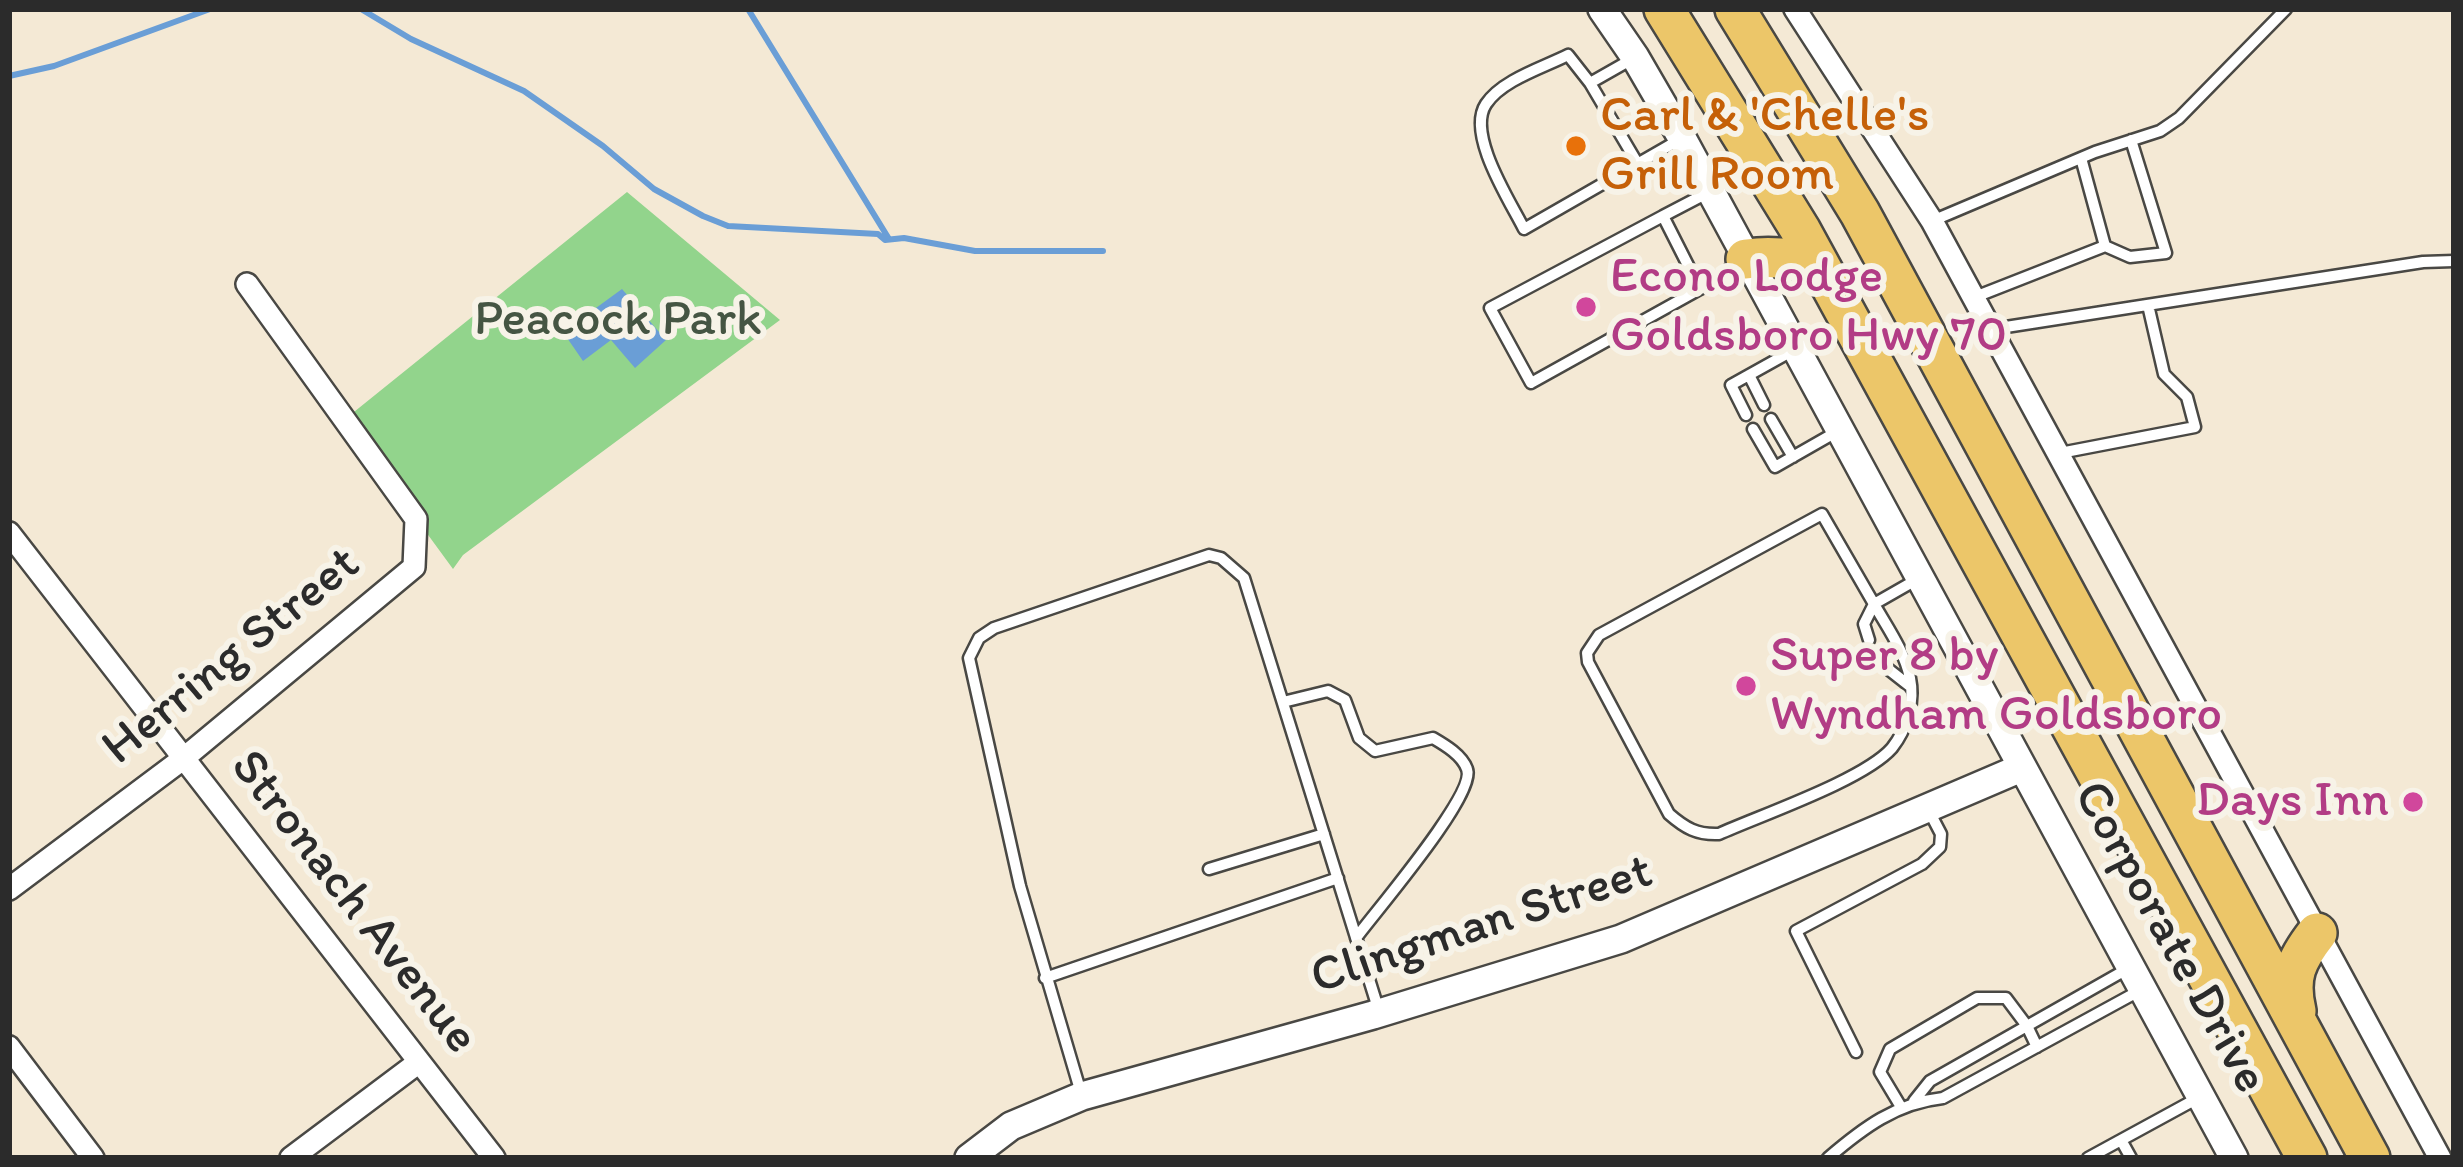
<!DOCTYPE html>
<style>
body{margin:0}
#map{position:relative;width:2463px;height:1167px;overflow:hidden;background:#f4e9d5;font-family:Itim,sans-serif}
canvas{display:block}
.frame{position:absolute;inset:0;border:12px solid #2b2b2b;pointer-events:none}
</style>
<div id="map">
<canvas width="2463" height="1167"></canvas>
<div class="frame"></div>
</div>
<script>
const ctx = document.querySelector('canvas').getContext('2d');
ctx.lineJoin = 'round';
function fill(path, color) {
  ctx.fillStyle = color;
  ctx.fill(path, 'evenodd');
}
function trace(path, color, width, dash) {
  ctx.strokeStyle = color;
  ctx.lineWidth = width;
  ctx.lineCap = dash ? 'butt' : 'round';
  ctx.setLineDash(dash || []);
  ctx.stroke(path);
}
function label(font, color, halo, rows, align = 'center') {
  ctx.font = font + ' Itim,sans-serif';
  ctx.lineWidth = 12;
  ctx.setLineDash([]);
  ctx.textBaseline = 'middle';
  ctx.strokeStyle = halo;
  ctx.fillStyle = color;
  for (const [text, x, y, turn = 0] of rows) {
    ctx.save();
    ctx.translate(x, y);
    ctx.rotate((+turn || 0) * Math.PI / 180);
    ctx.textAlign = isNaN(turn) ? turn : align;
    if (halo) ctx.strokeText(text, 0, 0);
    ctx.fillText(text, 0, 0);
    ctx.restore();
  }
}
fill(new Path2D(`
 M627 192 780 320 463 555 453 569 344 420Z`), '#92d48c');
fill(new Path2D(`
 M622 289 666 340 635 368 611 340 583 361 563 332Z`), '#6a9ed6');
trace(new Path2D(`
 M361 9 411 39 524 91 603 146 654 189 703 216 728 226 878 234 885 240 904 238 975 251H1103
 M748 9 889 239
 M9 76 54 66 210 9`), '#6a9ed6', 6);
const service = new Path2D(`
 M1634 58 1590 83 1568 55C1542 68 1502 80 1486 104 1466 134 1510 201 1524 229L1679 140
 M1590 83 1639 166
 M2081 158 2105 246
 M1709 192 1663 216 1700 289 1738 263
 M1663 216 1490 308 1531 383 1700 289
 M1932 221 2095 152 2160 131 2179 118 2286 9
 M1975 297 2105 246 2130 257 2166 253 2131 140
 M1993 329 2423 262 2454 261
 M1749 375 1764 405
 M1746 415 1731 385 1792 351
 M1771 419 1793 457
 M1753 429 1775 467 1838 431
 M2060 453 2195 427 2187 397 2164 374 2148 305
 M1869 640 1864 624 1874 604 1822 514 1599 635 1587 653 1588 662 1669 814C1685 828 1697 835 1719 834 1761 815 1864 780 1892 748 1907 729 1915 702 1910 678 1905 652 1887 627 1874 604L1916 580
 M1883 665 1911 687
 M1283 702 1328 691 1345 700 1359 738 1375 751 1433 738C1445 745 1462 755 1467 769 1477 794 1375 912 1356 938
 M1209 869 1324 834
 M1045 978 1338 878
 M1856 1052 1796 931 1922 864 1940 847 1941 834 1929 811
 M1081 1093 1020 886 969 658 979 638 994 628 1209 555 1221 558 1244 578 1378 1008
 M1914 1101 1930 1081 2129 968
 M1901 1107 1880 1072 1890 1049 1977 998H2006L2027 1026 2037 1047
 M2121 1140 2131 1158
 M1828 1158C1863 1128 1896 1103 1943 1098L2139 991
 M2088 1158 2198 1098`);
const minor = new Path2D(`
 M1795 9 1932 221 2440 1158
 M9 533 494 1158
 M9 889 184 758 414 567 416 519 247 284
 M9 1047 93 1158
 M291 1158 419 1062`);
const tertiary = new Path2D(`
 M1602 9 1635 57 1682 138 2234 1158
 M969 1158 1011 1126 1082 1096 1373 1015 1621 939 2021 768`);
const motorway = new Path2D(`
 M1664 9 1801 231 2307 1158
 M1735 9 1860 213 2370 1158
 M1746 259C1779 255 1801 258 1827 278
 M2296 1011C2288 977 2296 960 2317 933`);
trace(service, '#494844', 15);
trace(minor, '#494844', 26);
trace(tertiary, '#494844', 32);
trace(motorway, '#494844', 44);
trace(service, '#fff', 10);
trace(minor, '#fff', 21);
trace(tertiary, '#fff', 27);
trace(motorway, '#ecc669', 39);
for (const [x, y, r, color] of [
 [1576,146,12,"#e8710a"],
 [1586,307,12,"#d1479c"],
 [1746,686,12,"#d1479c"],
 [2413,802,12,"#d1479c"]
]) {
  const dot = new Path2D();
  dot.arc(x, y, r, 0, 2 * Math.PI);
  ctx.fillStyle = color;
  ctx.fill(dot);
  trace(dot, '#f7f3e8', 4.5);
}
label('51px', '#c56008', '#f7f3e8', [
 ["Carl & 'Chelle's",1600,117],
 ["Grill Room",1600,176]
], 'left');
label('51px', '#b23c85', '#f7f3e8', [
 ["Econo Lodge",1610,278],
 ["Goldsboro Hwy 70",1610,337],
 ["Super 8 by",1770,657],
 ["Wyndham Goldsboro",1770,716],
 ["Days Inn",2389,802,"right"]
], 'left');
label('51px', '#455543', '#f7f3e8', [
 ["Peacock Park",618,321]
]);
label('51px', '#2b2b2b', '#f7f3e8', [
 ["Herring Street",232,657,-39],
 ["Stronach Avenue",353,903,52],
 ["Clingman Street",1482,926,-18],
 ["Corporate Drive",2169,938,61]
]);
</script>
